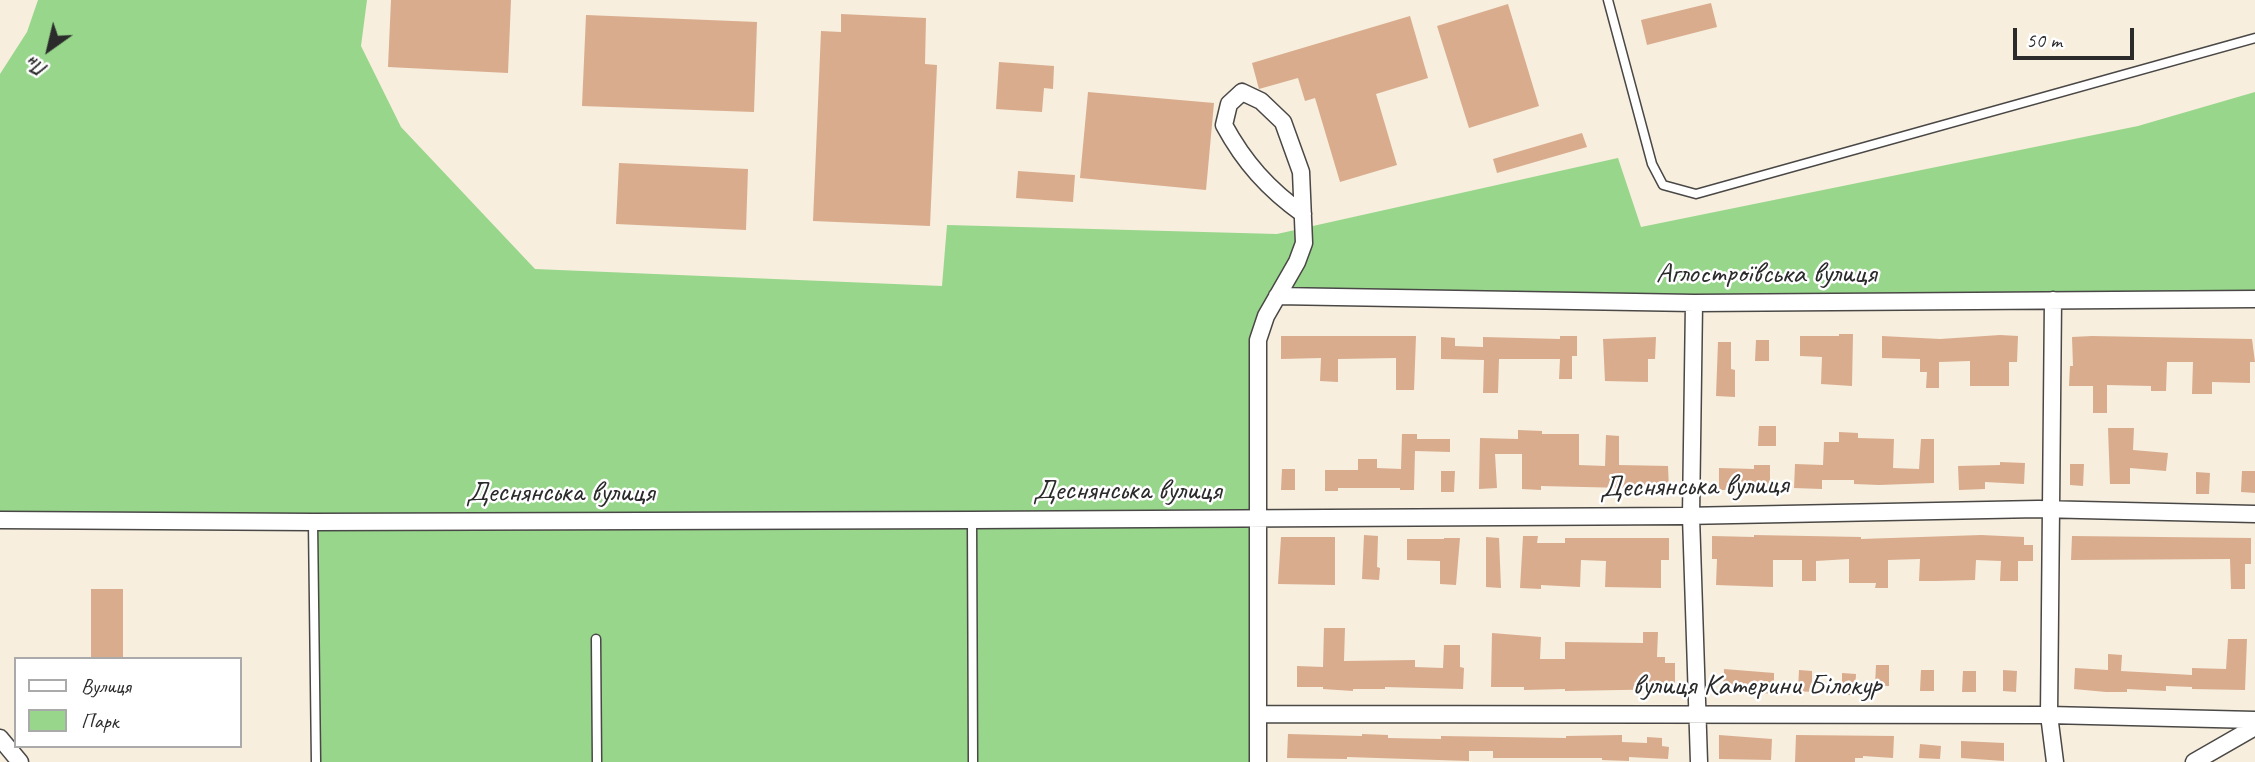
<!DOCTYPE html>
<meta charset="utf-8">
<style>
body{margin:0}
#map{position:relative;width:2255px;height:762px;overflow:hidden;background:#f7eedd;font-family:Caveat,sans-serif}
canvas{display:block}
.legend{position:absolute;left:14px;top:657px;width:228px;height:91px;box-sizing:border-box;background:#fff;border:2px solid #aaa;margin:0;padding:9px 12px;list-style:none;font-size:21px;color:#2b2b2b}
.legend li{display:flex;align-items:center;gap:14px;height:35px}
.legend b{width:35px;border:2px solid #aaa}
.north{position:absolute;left:14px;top:14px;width:70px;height:70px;-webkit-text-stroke:5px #fff;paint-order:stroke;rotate:214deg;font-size:19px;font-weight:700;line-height:28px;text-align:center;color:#2b2b2b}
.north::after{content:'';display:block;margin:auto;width:24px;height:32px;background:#2b2b2b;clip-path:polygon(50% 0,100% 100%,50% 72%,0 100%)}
.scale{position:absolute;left:2013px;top:28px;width:121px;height:32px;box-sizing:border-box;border:4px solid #2b2b2b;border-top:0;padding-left:9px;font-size:21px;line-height:24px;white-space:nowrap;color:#2b2b2b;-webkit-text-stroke:5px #fff;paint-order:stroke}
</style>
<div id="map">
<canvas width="2255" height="762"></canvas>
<ul class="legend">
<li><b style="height:9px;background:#fff"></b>Вулиця</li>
<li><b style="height:19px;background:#97d68b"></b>Парк</li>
</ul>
<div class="north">Пн</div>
<div class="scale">50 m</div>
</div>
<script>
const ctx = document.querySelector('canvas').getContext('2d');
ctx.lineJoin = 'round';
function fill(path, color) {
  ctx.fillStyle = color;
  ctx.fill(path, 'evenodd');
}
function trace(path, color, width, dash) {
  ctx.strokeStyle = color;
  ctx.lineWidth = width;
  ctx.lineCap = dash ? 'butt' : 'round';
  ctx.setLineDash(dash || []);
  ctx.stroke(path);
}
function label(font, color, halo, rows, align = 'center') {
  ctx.font = font + ' Caveat,sans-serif';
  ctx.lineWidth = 5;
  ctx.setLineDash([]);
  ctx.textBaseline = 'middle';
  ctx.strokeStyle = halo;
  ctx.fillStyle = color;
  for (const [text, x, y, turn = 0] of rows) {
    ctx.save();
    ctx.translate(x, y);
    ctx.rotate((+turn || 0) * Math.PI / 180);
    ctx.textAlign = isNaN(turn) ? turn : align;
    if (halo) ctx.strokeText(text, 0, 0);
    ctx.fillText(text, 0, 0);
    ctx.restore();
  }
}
fill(new Path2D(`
 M38 0H367L361 46 401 127 535 269 942 286 947 225 1277 234 1618 158 1641 227 2138 126 2255 92V299L1277 296 1266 316 1258 762H316L313 522 0 520V74L27 32Z`), '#97d68b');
fill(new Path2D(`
 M391 0H511L508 73 388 67Z
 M1711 3 1717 27 1647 45 1641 20Z
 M1508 4 1539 106 1469 128 1437 26Z
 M841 14 926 18 925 64 937 65 930 226 813 221 821 31 841 32Z
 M586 15 757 22 754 112 582 106Z
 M1410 16 1428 78 1376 94 1397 165 1340 182 1315 98 1305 101 1298 78 1259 89 1252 63Z
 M999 62 1054 66 1053 89 1044 88 1042 112 996 109Z
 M1088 92 1214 103 1206 190 1080 178Z
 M1582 133 1587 147 1497 173 1493 159Z
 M619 163 748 169 746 230 616 224Z
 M1018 171 1075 175 1073 202 1016 198Z
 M1839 334H1853L1852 386 1821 384 1822 357 1800 356V336H1839Z
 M2000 335 2018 336 2017 362H2009V386H1970V361L1939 362V388H1926L1927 372H1920V359L1882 358V336L1940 339Z
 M1281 336H1416L1414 390H1396V358L1338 359V382L1320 381 1321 358 1281 359Z
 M1560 336H1577V356H1572V379H1559L1560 359H1499L1498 393H1483L1484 360 1441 359V337L1455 338V346L1483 347V337L1560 339Z
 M2092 336 2252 339 2255 362H2250V383L2212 382V394H2192L2193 362H2167L2166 391H2151V386L2107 385V413H2093V386H2069L2070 366H2073L2072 337Z
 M1656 337 1655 359H1648V382L1605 381 1603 339Z
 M1756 340H1769V361H1755Z
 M1718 342H1731V369L1735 370V397L1716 396Z
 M1759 426H1776V446H1758Z
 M2108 428H2134L2133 450 2168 453 2166 471 2130 468V484H2110Z
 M1518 430 1542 431V434H1579V465L1605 466 1606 435 1619 436V465L1668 466 1669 489 1541 486V490L1522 489V454H1495L1497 488 1479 489 1480 438 1518 439Z
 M1839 432 1858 433V438L1894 439 1893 468 1919 469 1921 439H1934V483L1879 485 1854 484V480H1822V489L1794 488 1795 464 1823 465 1824 442H1839Z
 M1402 434H1417V439H1450V452L1415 451 1414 490H1400V488H1338V491H1325V470H1358V459H1377V468L1401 469Z
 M2000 462 2025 463 2024 484 1985 482V489L1959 490 1958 466 2000 465Z
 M2070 464H2084L2083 486 2070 485Z
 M1754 465H1770V487L1732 486V490H1719V468L1754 469Z
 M1282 469H1295V490H1281Z
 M1441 471H1455L1454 492H1441Z
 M2242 471H2255V493L2241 492Z
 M2196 472 2210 473 2209 494H2196Z
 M1364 535 1378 536 1377 567 1380 568 1379 580 1362 579Z
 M1754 535 1861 537V539L1981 535 2024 537V545H2033V561H2018V581H2000L2001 561 1976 560 1975 580 1936 581H1919L1920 559 1888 560V588H1875L1876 583H1849V559L1816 561V581H1802V560H1773V587L1716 585 1717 559H1712V536L1754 537Z
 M1523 536H1538L1537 543H1565V538H1669V560H1661V588L1605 587 1606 561 1581 560 1580 587 1541 585V589L1520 588Z
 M2072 536 2251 538V564H2245V589H2231L2230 559 2071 560Z
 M1281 537H1335V585L1278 584Z
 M1486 537 1499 538 1501 588 1486 587Z
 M1444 538H1460L1456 585 1440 584V561L1407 560V539H1444Z
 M91 589H123V659H91Z
 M1324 628H1345L1344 661 1415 660V667L1443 668 1444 645H1460V667L1464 668 1463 689 1385 687V689H1353V691L1323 689V687H1297V666L1323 667Z
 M1643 632H1658L1657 657H1665V663H1675V689L1565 691V689L1524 690V687H1491L1492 633 1541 637 1540 659H1565V642L1643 643Z
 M2228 639H2247L2245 690 2192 689V687L2166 686V691L2127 689V692H2106L2074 689 2075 668 2108 670V654L2122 655 2121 671 2192 675V668L2226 669Z
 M1876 665H1889V686H1875Z
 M1724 669 1774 673V694L1723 690Z
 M1799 670 1812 671V692L1798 691Z
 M1921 670H1934V691H1920Z
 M2003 670 2017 671 2016 692 2003 691Z
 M1963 671H1976V692H1962Z
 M1842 673 1856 674 1855 695H1842Z
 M1288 734 1362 736V734L1388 735V738L1441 739V736L1566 738V736L1622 735V742L1647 743V737L1662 738V746L1669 747 1668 759 1629 757V761L1602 760V758H1493V751H1469V761L1347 757V759L1287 758Z
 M1719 735 1772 739 1771 760 1719 759Z
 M1796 735 1894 736 1893 758 1863 756V758H1855V762H1795Z
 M1961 741 2004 743V761L1961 758Z
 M1920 744 1941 746 1940 759 1919 758Z`), '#d9ac8e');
const lane = new Path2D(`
 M1608 0 1652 164 1663 185 1696 194 2255 38
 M972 520 973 762
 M313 522 316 762
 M596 639 597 762`);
const street = new Path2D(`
 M1277 296 1694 303 2255 299
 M2053 300 2049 715 2055 762
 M1694 303 1691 516 1699 762
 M0 520 313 522 972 520 1683 516 2038 509 2255 514
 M1258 714 2049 715 2255 720
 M0 738 20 762
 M1258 762V340L1266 316 1297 262 1304 243 1301 172 1283 122 1261 101 1242 92 1229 104 1224 125C1244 162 1268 189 1303 214
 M2194 762 2255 727`);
trace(lane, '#4a4846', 11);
trace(street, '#4a4846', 19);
trace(lane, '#fff', 8);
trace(street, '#fff', 16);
label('30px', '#2b2b2b', '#fff', [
 ["Аглостроївська вулиця",1766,274],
 ["Деснянська вулиця",1694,487,-1],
 ["Деснянська вулиця",1127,491],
 ["Деснянська вулиця",560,493],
 ["вулиця Катерини Білокур",1757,686]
]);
</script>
